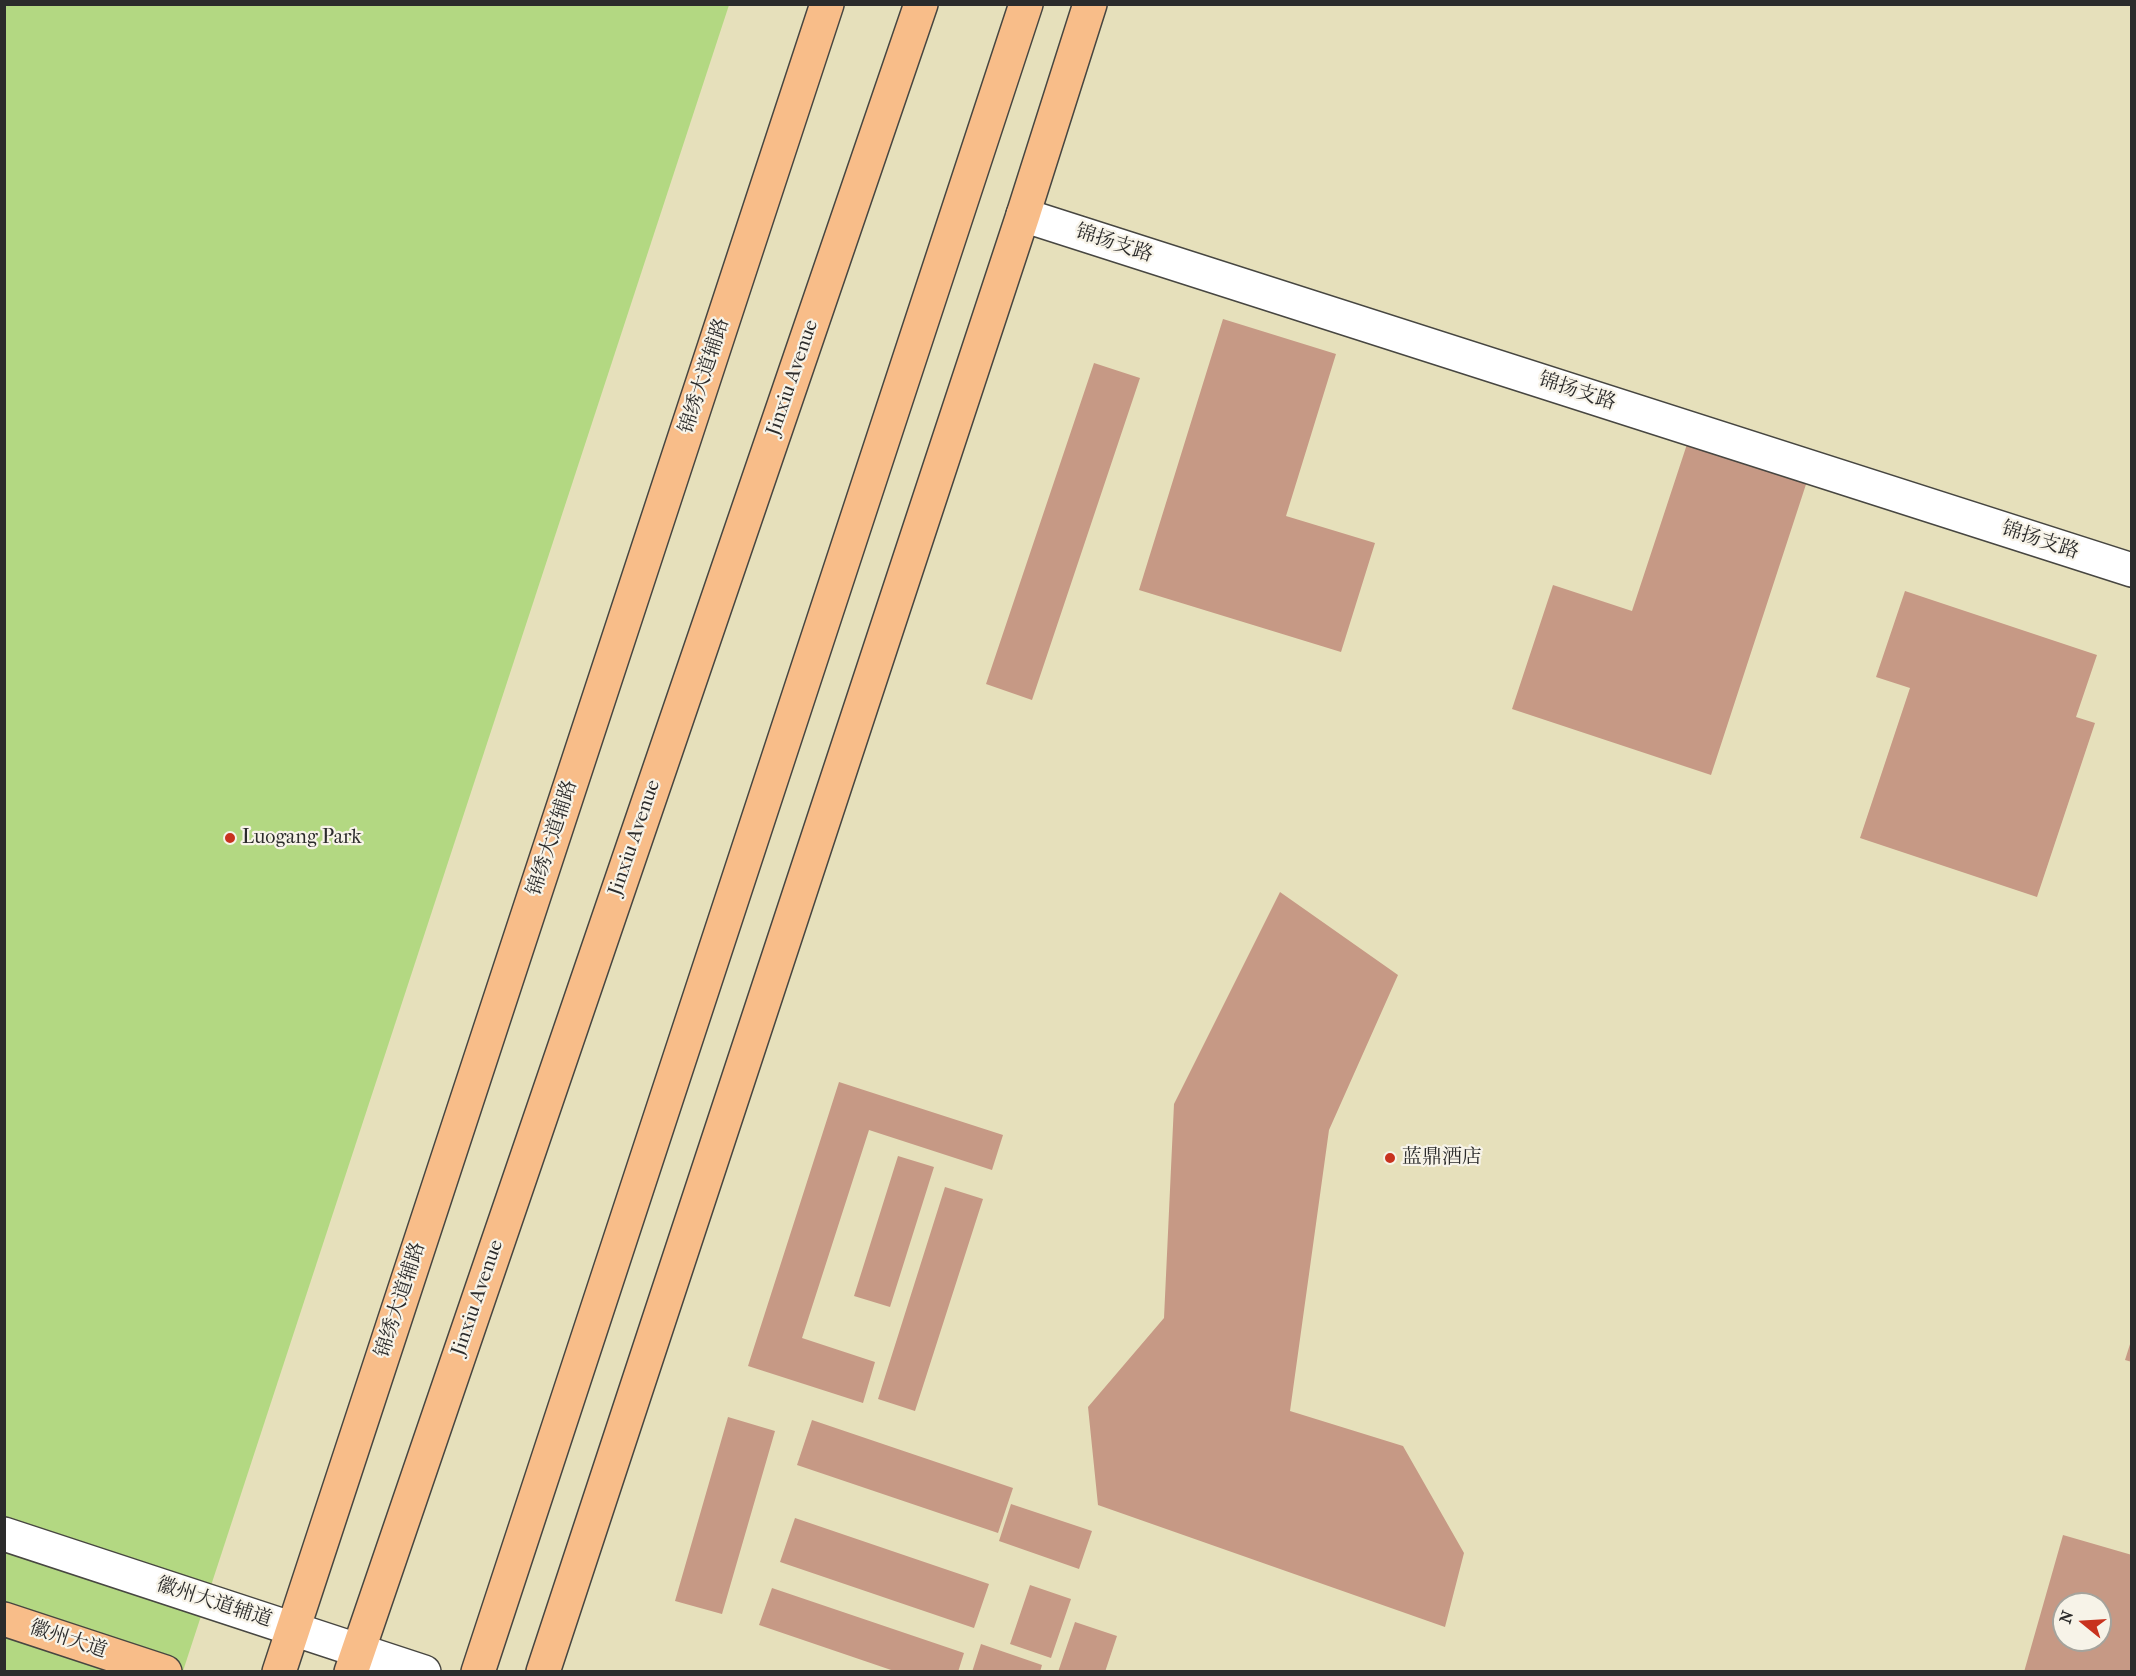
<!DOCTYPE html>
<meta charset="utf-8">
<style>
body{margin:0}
#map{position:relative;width:2136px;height:1676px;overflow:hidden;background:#e6e0bb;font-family:"IM FELL French Canon",serif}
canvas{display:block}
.frame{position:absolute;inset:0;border:6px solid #2b2b2b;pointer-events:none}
.north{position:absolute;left:2052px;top:1592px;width:60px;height:60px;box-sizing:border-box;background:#f7f3e8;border:2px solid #a5a39c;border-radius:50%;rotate:288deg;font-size:16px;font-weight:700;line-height:24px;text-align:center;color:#2b2b2b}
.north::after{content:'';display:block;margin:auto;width:21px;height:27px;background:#c8321e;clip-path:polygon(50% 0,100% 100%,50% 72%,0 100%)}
</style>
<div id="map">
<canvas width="2136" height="1676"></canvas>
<div class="frame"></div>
<div class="north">N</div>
</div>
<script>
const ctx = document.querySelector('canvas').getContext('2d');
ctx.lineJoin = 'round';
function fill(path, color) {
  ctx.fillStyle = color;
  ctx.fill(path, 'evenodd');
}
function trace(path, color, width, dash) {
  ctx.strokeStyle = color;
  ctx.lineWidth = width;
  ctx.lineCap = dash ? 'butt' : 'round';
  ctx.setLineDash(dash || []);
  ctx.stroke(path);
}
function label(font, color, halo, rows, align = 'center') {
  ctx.font = font + ' "IM FELL French Canon","Noto Serif SC",serif';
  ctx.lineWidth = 4.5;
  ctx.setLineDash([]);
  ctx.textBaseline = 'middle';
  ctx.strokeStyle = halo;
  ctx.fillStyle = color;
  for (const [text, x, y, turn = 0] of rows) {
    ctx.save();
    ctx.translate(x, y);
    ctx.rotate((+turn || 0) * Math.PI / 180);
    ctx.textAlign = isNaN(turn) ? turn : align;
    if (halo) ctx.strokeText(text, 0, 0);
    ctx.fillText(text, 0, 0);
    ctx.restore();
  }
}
fill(new Path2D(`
 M5 5H729L183 1671 5 1672Z`), '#b3d882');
fill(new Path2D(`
 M1223 319 1336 354 1286 516 1375 543 1341 652 1139 590Z
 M1094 363 1140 378 1032 700 986 684Z
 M1692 429 1811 469 1711 775 1512 709 1553 585 1632 611Z
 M1905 591 2097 655 2076 717 2095 723 2037 897 1860 838 1910 688 1876 677Z
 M1280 892 1398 975 1329 1130 1290 1411 1403 1446 1464 1553 1445 1627 1098 1505 1088 1407 1164 1318 1174 1104Z
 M839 1082 1003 1135 992 1170 869 1130 802 1338 875 1362 863 1403 748 1366Z
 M898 1156 934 1167 890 1307 854 1296Z
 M945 1187 983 1199 915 1411 878 1399Z
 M2131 1341H2132V1362L2125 1360Z
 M728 1417 775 1431 722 1614 675 1601Z
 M812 1420 1013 1488 998 1533 797 1465Z
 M1011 1504 1092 1531 1079 1569 999 1541Z
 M795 1518 989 1584 974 1628 780 1562Z
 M2063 1535 2132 1555V1672H2024ZM2064 1604H2100V1640H2064Z
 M1030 1585 1071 1599 1051 1658 1010 1644Z
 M772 1588 964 1653 958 1672H897L759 1625Z
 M1075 1622 1117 1636 1105 1672H1058Z
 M981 1644 1042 1665 1040 1672H972Z`), '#c69985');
const minor = new Path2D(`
 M1023 215 2132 570
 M4 1534 424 1672`);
const major = new Path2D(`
 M4 1619 165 1672
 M279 1672 827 4
 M351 1672 921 4
 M478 1672 1026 4
 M543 1672 1023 215 1090 4`);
trace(minor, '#474641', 36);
trace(major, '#474641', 36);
trace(minor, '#fff', 33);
trace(major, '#f8bd89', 33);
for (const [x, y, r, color] of [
 [230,838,6,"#c8321e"],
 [1390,1158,6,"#c8321e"]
]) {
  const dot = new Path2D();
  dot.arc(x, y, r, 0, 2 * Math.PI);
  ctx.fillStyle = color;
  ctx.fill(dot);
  trace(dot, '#f7f3e8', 2);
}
label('20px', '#2b2b2b', '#f7f3e8', [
 ["锦扬支路",1114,244,18],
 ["锦绣大道辅路",705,376,-72],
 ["Jinxiu Avenue",793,378,-71],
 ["锦扬支路",1577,392,18],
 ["锦扬支路",2040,541,18],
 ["锦绣大道辅路",553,838,-72],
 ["Jinxiu Avenue",635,838,-71],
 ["Jinxiu Avenue",478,1298,-71],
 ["锦绣大道辅路",401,1300,-72],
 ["徽州大道辅道",214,1603,18],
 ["徽州大道",68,1640,18]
]);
label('20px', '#2b2b2b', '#f7f3e8', [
 ["Luogang Park",242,838],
 ["蓝鼎酒店",1402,1158]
], 'left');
</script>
